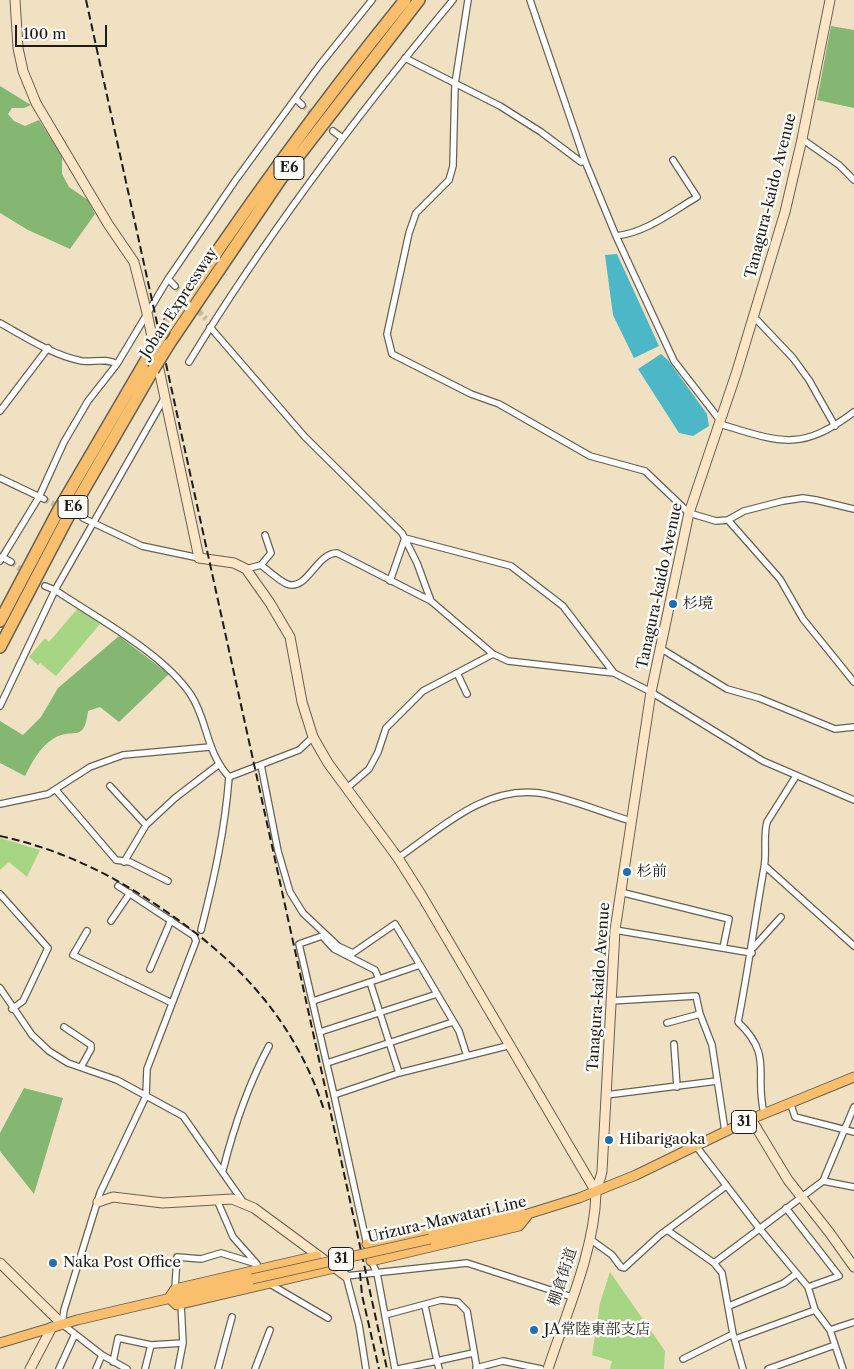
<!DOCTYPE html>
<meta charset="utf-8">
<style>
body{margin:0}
#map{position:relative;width:854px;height:1369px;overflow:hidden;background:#f0e1c2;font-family:"Libre Caslon Text",serif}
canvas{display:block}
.scale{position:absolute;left:15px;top:25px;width:92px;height:22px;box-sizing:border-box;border:2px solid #1c1c1c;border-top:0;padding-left:6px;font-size:15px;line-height:18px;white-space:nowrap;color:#1c1c1c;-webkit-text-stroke:4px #fdfcf7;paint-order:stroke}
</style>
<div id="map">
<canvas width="854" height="1369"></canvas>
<div class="scale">100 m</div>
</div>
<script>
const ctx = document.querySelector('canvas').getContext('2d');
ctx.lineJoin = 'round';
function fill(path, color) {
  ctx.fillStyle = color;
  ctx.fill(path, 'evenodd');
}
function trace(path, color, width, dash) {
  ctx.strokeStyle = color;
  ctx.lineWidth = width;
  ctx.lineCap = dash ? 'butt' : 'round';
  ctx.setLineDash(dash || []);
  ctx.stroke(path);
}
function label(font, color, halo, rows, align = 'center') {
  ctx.font = font + ' "Libre Caslon Text","Noto Serif JP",serif';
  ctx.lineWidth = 5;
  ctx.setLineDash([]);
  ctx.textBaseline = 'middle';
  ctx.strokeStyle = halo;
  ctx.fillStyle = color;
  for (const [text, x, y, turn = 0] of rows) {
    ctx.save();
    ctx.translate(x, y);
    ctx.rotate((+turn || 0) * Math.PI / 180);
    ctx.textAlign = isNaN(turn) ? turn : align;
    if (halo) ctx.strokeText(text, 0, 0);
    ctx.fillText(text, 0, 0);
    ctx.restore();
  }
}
fill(new Path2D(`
 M79 607 100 624 56 676 40 663 38 665 29 657 45 638 49 642Z
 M0 838 40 850 27 877 9 862 0 870Z
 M610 1272 665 1351 664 1369H610L612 1361 592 1355 600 1303Z`), '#a6d684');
fill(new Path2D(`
 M831 26 854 30V108L817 100Z
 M0 86 31 105 24 108H12L8 114 14 121 25 126 39 120 62 156V174L69 187 88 200 95 214 70 249 28 230 0 213Z
 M119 636 169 674 119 722 100 707 88 711C84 745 73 726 53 739 40 747 32 762 25 776L0 763V721L23 735 41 717 58 688Z
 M24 1088 63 1098 34 1194 0 1151V1133Z`), '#84b772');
fill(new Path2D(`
 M617 254 659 346 634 358 613 315 605 255Z
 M661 354 668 360 707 414 709 426 693 436 679 433 638 369Z`), '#4bb7c7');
trace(new Path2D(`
 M302 105 316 117
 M175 286 206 319
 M44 499 62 508
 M11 562 26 573`), '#c6baa1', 5.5, [5.5, 3]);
const street = new Path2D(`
 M468 0 455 84 453 166 449 180 416 213 409 233 387 334 392 354 471 394 499 404 590 456 645 471 689 513 716 521 728 520 744 511 783 501 803 498 816 500 854 509
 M530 0 585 161 616 236 674 361 719 419 723 425C782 443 802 451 854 412
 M405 58 500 106 541 132 581 162 585 161
 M296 99 302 105
 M333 131 341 137
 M802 139 839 165 854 180
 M616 236C647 232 670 213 697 197L673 160
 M168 279 175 286
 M753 319 757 320 793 358 809 380 835 426
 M0 323C25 337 54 356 82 361 94 362 107 358 117 364
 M210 327 305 437 402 533 417 563 431 601
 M189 362C267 234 357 115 453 0
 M0 411 48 348
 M0 478 44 499
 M83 518 142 546 199 558
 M728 520 780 579 803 619 854 682
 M2 557 11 562
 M0 561 39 497 64 442 88 401 117 364 168 279 235 181 319 66 372 0
 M261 565 271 553 265 535
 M246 569 261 565C269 571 278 580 287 584 307 592 316 553 337 553L431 601 493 654 508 661 614 673 651 692 763 761 854 800
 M390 581 405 538 511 566 563 606 614 673
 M45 586 55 590C97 618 164 654 191 695 208 721 205 750 229 777 225 830 214 879 201 930
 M660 648 727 689 759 698 835 729 854 727
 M457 673 467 694
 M0 706 55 590 165 397
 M261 765 278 851 290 892 303 913 338 946 353 953 395 924 420 965
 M229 777 299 750 313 737
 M110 786 146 825
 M347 788 369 769 378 752 386 728 423 691 493 654
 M56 790 116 860 130 862 168 881
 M0 804 48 794 90 767 123 755 210 747
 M398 858C440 829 484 786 539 793 566 797 604 813 631 821
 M124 862 146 825 175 798 218 765
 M765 866 854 946
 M118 886 194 936 196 941 147 1069 146 1096 100 1193 64 1310 62 1324 102 1355 127 1369
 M620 892 729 919 723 948
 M0 894 48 948 23 1001 12 1009
 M111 921 130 893
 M615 930 752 953
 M87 931 73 955 172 1003
 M322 936 334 949 375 970 379 979 420 965 459 1031 467 1056 399 1073 334 1095 299 944Z
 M753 948 781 917
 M150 969 171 920
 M370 982 399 1073
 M0 988 32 1035 49 1051 68 1063 117 1080 183 1116 244 1203
 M313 1001 379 979
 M610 1001 696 996 700 1014 712 1045 725 1131
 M667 1023 700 1014
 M64 1027 91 1045V1049L81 1067
 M320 1032 437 994
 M674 1044 677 1087
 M467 1056 511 1045
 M327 1063 453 1022
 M334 1095 367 1245
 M606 1095 717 1081
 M790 1102 795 1117 854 1132
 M764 1113C754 1074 774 1056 738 1022 748 971 755 919 764 868 767 853 763 837 767 822L796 776
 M696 1146 759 1228 808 1287 815 1310 735 1339
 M223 1170C234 1126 247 1087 269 1046
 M823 1181 854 1107
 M786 1208 839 1276 808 1287
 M667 1230 714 1263 722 1273 733 1334 743 1369
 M590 1239 612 1255 621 1267 624 1268 660 1235 726 1186
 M370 1259 377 1273 395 1369
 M714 1263 823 1181 854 1187
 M270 1284 328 1318
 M175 1289 177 1257 201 1259 221 1253 257 1264 233 1237 217 1200
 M729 1306 784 1283 796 1274
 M815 1310 830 1330
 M385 1315 441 1300 458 1302 467 1311 477 1369
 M151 1345 183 1343
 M683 1359 733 1334
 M113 1362 118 1338 151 1345 145 1369
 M476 1368 503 1361 541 1369
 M59 1369 75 1334
 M96 1369 102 1355
 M178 1369 183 1343 181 1304
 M218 1369 232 1317
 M255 1369 270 1330
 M366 1369 359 1325 346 1276 467 1263 572 1297
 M398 1369 437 1361 425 1306
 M439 1369 437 1361 473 1353
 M768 1369 835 1345
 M843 1369 830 1330 854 1322`);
const secondary = new Path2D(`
 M15 0 18 48 23 71 36 103 108 224 134 262 147 313 199 558 234 563 246 569 270 603 290 637 302 702 313 737 328 763 398 858 422 896 596 1192
 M751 1119 788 1180 829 1232 854 1267
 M98 1202 113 1197 163 1203 232 1199 254 1208 346 1276
 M0 1263 62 1324
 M30 1369 52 1327
 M548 1369C566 1313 594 1253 596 1194 596 1186 601 1179 602 1171L615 930 651 692 689 513 736 374 785 212 802 139 830 0`);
const primary = new Path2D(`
 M430 1239 502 1222 579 1198 636 1175 751 1119 854 1077
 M367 1244 516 1210 527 1216 519 1226 371 1261
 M169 1298 177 1305 181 1304 334 1268
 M169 1298 175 1289 317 1256
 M0 1343 77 1320 252 1279`);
const highway = new Path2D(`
 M165 329C240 215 319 106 405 0
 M169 344 280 180 419 0
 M0 621 58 511 148 357
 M0 647 68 517 153 370`);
trace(street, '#666156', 8);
trace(secondary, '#666156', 11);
trace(primary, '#666156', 11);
trace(highway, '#666156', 14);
trace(street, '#fff', 5.5);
trace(secondary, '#fde5c5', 9);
trace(primary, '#f9bf6d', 9);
trace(highway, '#f9bf6d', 11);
trace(new Path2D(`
 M86 0 387 1369
 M0 836C60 849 111 874 161 908 237 959 295 1020 324 1110
 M360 1273 362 1295 379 1369`), '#1c1c1c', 2, [8, 4]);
const primaryBridge = new Path2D(`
 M252 1279 430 1239`);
const highwayBridge = new Path2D(`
 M148 357 165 329
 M153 370 169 344`);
trace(primaryBridge, '#666156', 11, []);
trace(highwayBridge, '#666156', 14, []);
trace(primaryBridge, '#f9bf6d', 9);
trace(highwayBridge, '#f9bf6d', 11);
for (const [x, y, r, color] of [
 [673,604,5,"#1f6fb2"],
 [627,872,5,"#1f6fb2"],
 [609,1140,5,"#1f6fb2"],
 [53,1263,5,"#1f6fb2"],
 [534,1330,5,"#1f6fb2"]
]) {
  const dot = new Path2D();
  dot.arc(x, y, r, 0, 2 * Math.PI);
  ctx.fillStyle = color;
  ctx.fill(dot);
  trace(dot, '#fdfcf7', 2);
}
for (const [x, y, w] of [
 [289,168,30],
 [73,507,30],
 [744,1122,25],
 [341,1259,25]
]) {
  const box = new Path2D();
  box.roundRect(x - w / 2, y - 11.5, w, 23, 4);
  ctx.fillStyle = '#fdfcf7';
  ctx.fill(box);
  trace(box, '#1c1c1c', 1);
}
label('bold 14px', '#1c1c1c', null, [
 ["E6",289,168],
 ["E6",73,507],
 ["31",744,1122],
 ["31",341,1259]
]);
label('15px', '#1c1c1c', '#fdfcf7', [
 ["Tanagura-kaido Avenue",771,196,-76],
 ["Joban Expressway",179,303,-57],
 ["Tanagura-kaido Avenue",660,586,-78],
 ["Tanagura-kaido Avenue",599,987,-86],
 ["Urizura-Mawatari Line",447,1220,-13],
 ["棚倉街道",563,1277,-72]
]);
label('15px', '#1c1c1c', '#fdfcf7', [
 ["杉境",683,604],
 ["杉前",637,872],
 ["Hibarigaoka",619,1140],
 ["Naka Post Office",63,1263],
 ["JA常陸東部支店",544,1330]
], 'left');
</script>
